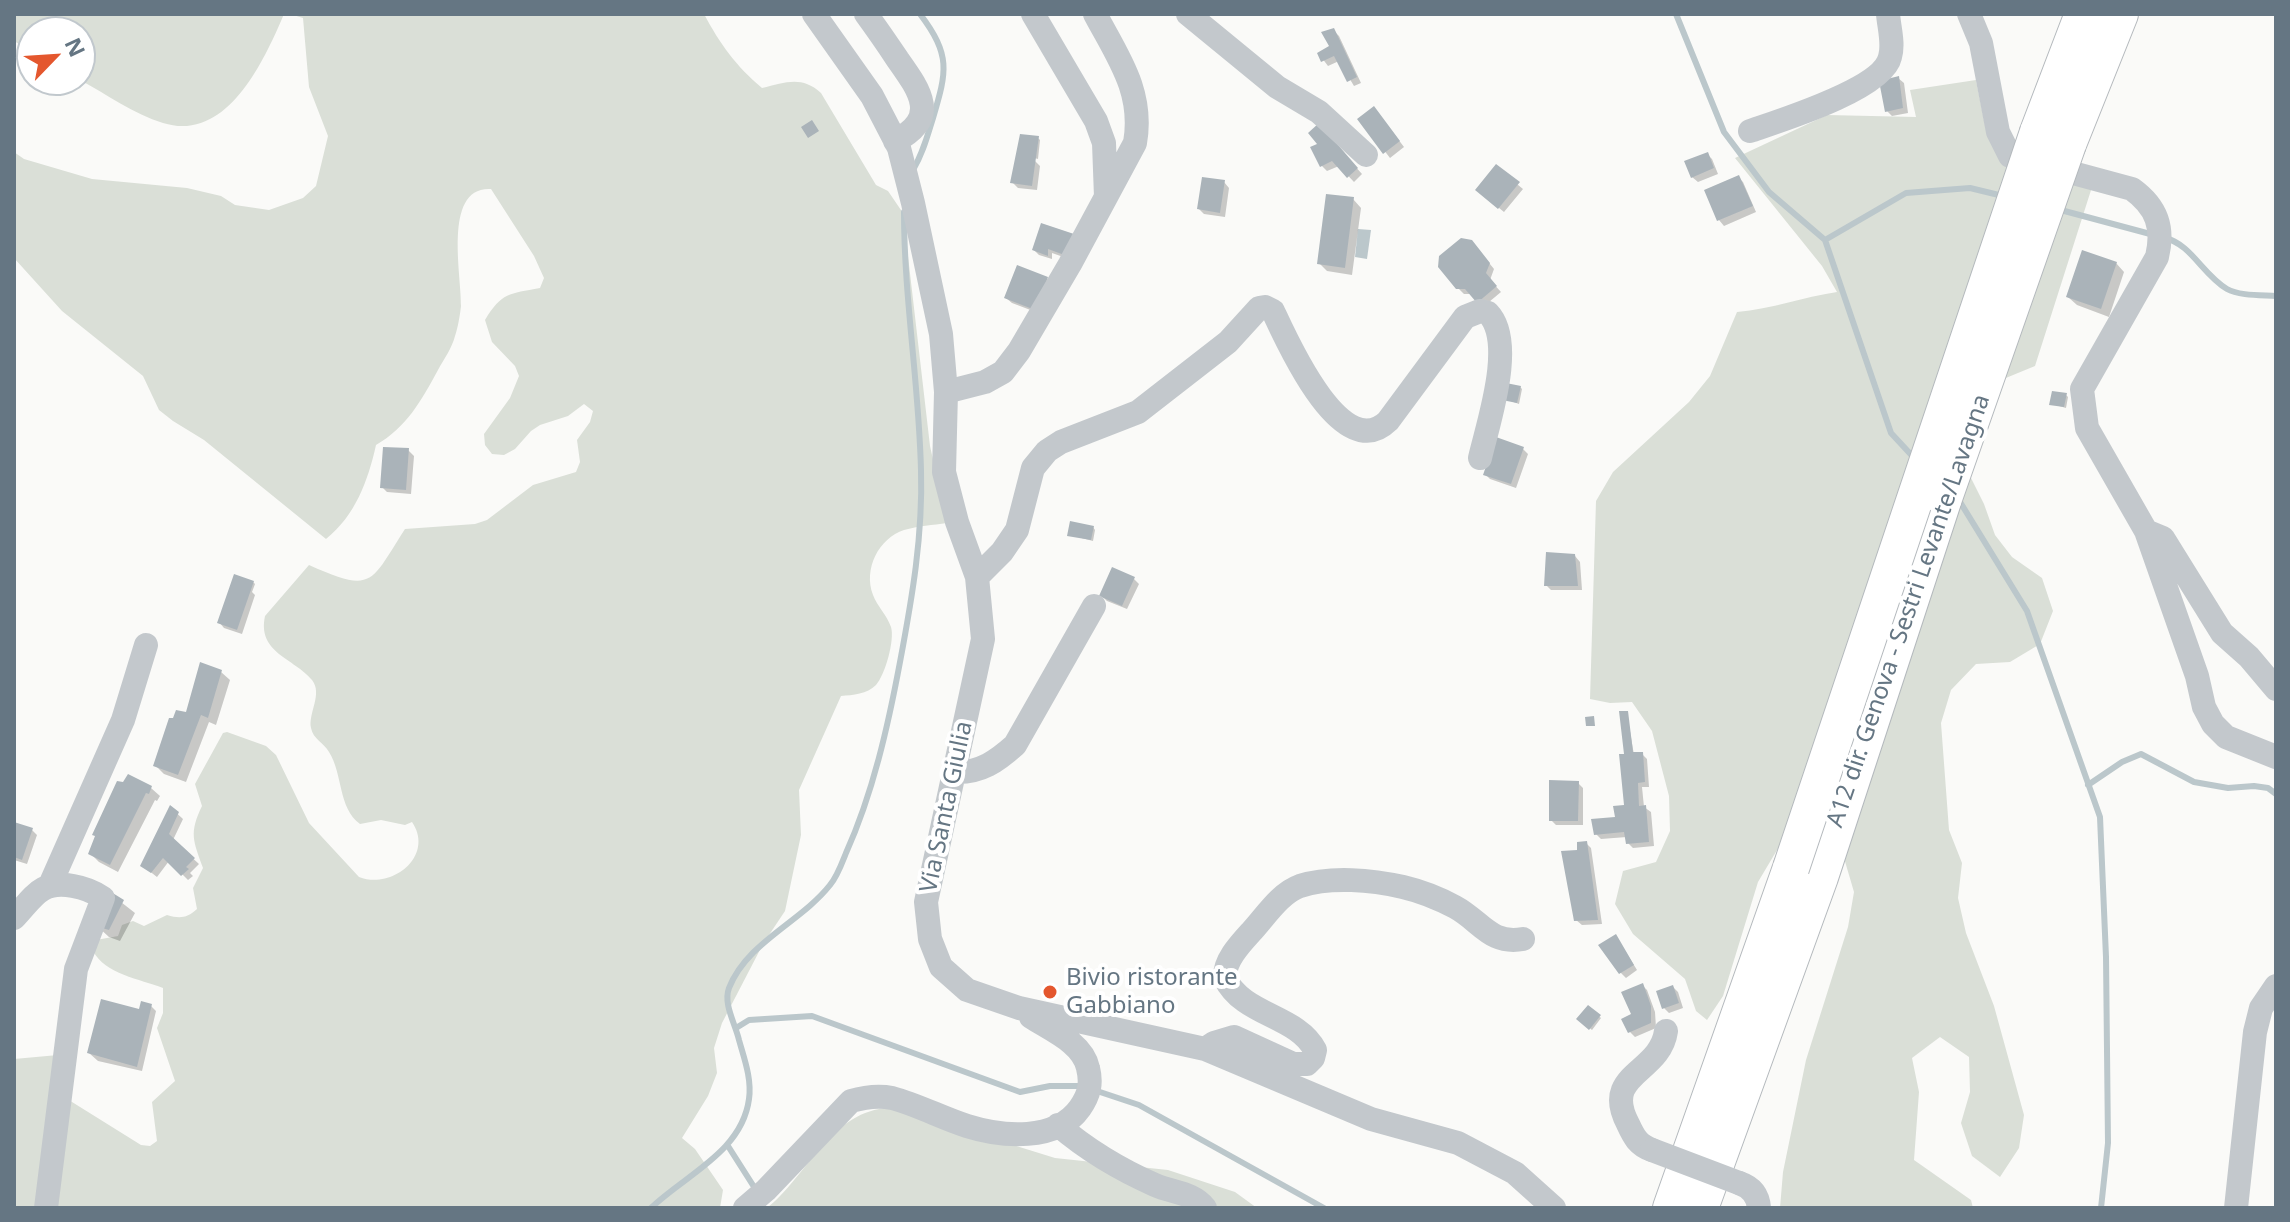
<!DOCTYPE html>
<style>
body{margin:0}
#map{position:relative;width:2290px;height:1222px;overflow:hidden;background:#fafaf8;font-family:"Noto Sans",sans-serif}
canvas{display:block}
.frame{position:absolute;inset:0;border:16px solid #657683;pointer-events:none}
.north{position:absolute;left:16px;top:16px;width:80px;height:80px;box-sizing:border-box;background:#fff;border:2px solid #c1c8cd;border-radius:50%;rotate:65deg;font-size:22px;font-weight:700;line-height:32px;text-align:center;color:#657683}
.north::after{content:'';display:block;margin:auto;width:28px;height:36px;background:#e4572e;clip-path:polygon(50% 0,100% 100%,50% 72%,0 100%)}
</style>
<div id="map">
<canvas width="2290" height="1222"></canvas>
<div class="frame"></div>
<div class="north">N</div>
</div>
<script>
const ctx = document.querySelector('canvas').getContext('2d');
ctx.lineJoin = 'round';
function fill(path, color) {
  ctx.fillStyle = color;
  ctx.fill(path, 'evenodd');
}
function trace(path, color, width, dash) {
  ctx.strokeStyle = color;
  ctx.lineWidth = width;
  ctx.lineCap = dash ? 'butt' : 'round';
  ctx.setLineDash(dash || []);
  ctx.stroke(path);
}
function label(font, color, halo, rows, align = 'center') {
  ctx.font = font + ' "Noto Sans",sans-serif';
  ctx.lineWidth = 8;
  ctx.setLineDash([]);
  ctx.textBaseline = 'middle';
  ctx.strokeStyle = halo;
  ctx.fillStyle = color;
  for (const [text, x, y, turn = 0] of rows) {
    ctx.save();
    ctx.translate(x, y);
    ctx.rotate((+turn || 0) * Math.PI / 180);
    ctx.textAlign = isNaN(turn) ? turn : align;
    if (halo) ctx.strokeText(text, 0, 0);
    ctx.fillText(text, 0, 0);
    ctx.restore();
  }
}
fill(new Path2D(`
 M14 14H284C264 61 227 143 163 123 134 114 106 94 80 80V32H32V52L14 41Z
 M290 14H704C720 44 736 66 762 88 785 83 801 75 821 93L876 185 888 191 903 213 930 446 947 523C933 525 918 526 904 530 879 538 863 569 873 595 877 606 887 615 891 627 895 640 885 675 876 685 867 694 853 695 841 696L799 790 801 835 785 911 763 944 722 1023 714 1048 717 1073 708 1096 682 1138 695 1149 723 1190 720 1208H14V1059L58 1055 64 1097 141 1145 150 1146 157 1141 152 1102 175 1081 157 1028 163 1013V988C140 979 105 974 93 951L96 940 118 936 122 925 133 921 144 926 167 915C180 919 187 918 197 909L193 888 203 868C193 840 189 833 202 806L195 784 223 733 227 732 266 746 276 755 309 823 359 877C392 890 435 856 412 822L405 825 381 820 360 824C338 808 343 774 329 752 324 743 313 739 311 728 308 713 323 694 312 680 294 658 257 653 265 616L309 565C374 594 370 583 405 529L475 524 487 520 533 485 576 472 580 462 577 440 590 422 593 411 584 404 568 416 540 425 531 431 515 449 504 455 492 454 485 445 484 434 510 398 519 376 515 366 492 342 485 320C502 292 509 294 540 288L544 278 534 256 491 189C442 186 462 276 461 306 460 315 458 327 455 336 452 348 444 359 438 370 421 401 407 427 376 445 368 481 355 516 326 539L204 440 173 421 159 410 143 376 62 311 14 258V152L24 159 92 179 187 188 221 196 235 205 269 210 303 198 316 186 328 136 309 87 303 18Z
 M1976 80 1986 130 2092 187 2035 366 1962 396 1968 472 1984 504 1995 535 2012 557 2042 578 2053 611 2040 644 2010 662 1976 664 1951 690 1941 723 1949 830 1962 863 1958 898 1966 933 1994 1006 2024 1115 2019 1148 2000 1177 1972 1156 1961 1123 1970 1092 1969 1057 1940 1037 1912 1058 1919 1092 1914 1160 1971 1200 1973 1208H1780L1783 1172 1806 1060 1848 927 1854 892 1844 858 1783 840 1758 882 1723 996 1707 1020 1696 1011 1685 979 1633 934 1615 904 1623 871 1656 862 1670 831 1669 796 1652 731 1632 702 1610 703 1590 699 1596 501 1613 472 1689 402 1710 376 1737 312C1772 309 1803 297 1837 292L1822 266 1735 158 1827 115 1916 117 1910 90Z
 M879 1109H897L1055 1158 1168 1170 1235 1192 1257 1208H767C806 1177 827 1119 879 1109Z`), '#dadfd7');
fill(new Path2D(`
 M1358 229 1371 230 1367 259 1355 257Z`), '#bbc7cb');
fill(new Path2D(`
 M1333 30 1339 36 1361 83 1354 86 1339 61 1328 66 1319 54 1331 47Z
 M1898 78 1904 83 1908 113 1892 116 1887 111Z
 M1379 114 1404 147 1390 158 1360 119Z
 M1319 126 1362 174 1354 182 1339 166 1327 171 1322 166 1313 148 1320 145Z
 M1038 138 1040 140 1038 159 1031 157 1040 166 1037 190 1018 188 1013 183Z
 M1707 154 1712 159 1718 174 1698 182 1692 177Z
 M1496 167 1523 189 1504 212 1483 195Z
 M1738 177 1743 182 1756 212 1724 226 1719 220 1706 191Z
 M1224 182 1229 188 1225 217 1204 214 1199 209Z
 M1353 199 1361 208 1352 275 1327 271 1319 263Z
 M1042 226 1072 260 1052 253V259L1039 255 1034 250Z
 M1477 248 1494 269 1490 280 1501 292 1483 307 1472 294H1464L1458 288Z
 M2116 263 2124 272 2109 317 2077 305 2068 297Z
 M1047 278 1052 284 1041 314 1012 303 1006 298Z
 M1520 387 1522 389 1519 404 1505 399Z
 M2066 395 2068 397 2066 408 2052 404Z
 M1523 449 1528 454 1516 488 1490 479 1485 474Z
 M408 450 414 456 411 494 387 492 382 487Z
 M1093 527 1095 530 1093 541 1070 535Z
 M1575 556 1580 562 1582 590H1551L1546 585Z
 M1134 579 1139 584 1127 609 1107 601 1101 595Z
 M253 582 255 584 252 592 255 595 242 634 224 628 219 622Z
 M221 672 230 680 216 725 209 722 186 782 164 774 155 765 187 714Z
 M1627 713 1634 755 1642 754 1647 759 1649 787H1642L1644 807 1651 812 1654 846 1633 848 1628 843 1627 837 1601 839 1596 834 1617 818 1626 807Z
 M1578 783 1583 788V825H1556L1551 820Z
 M151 788 160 796 157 801 155 800 118 872 99 862 90 853 97 837Z
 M171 808 183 819 173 840 199 864 190 873 193 876 188 880 169 861 157 877 148 870Z
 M14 824 32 830 37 835 27 864 14 860Z
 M1586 843 1591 848 1602 924 1582 925 1576 920Z
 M112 895 135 913 120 941 109 937 97 926Z
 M1616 936 1637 970 1626 978 1621 973Z
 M1642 985 1647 990 1655 1012 1656 1028 1635 1037 1630 1032Z
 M1673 987 1678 992 1683 1008 1669 1013 1664 1008Z
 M151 1006 156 1011 142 1071 98 1061 89 1053Z
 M1588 1007 1601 1018 1592 1030 1579 1019Z`), '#0003');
trace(new Path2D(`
 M1676 14 1724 132 1769 192 1825 240 1891 433 1916 460
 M913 170C923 153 927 137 933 118 947 71 951 55 920 14
 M2057 209 2154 235
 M2165 238C2191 244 2203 275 2227 289 2239 296 2262 295 2276 296
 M1825 240 1906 193 1970 188 2003 196
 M1957 497 2027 611 2100 817 2106 957 2108 1143 2101 1208
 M2088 785 2122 762 2141 754 2194 782 2228 788 2254 786 2268 788 2276 794
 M736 1028 749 1020 812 1016 1020 1092 1050 1086H1084
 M1094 1090 1139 1105 1324 1208
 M728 1146 756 1190
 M651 1208C685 1175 742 1152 749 1099 752 1079 744 1058 739 1040 735 1023 723 1004 729 988 747 942 801 922 830 885 837 877 842 863 846 853 873 793 888 726 900 662 912 598 923 536 921 470 919 384 904 298 904 212`), '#bbc7cb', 6);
fill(new Path2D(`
 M1334 28 1357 77 1347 82 1334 56 1321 62 1317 53 1329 46 1321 32Z
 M1899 76 1903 108 1885 112 1879 81Z
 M1374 106 1400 141 1383 154 1357 119Z
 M812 120 819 131 808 138 801 127Z
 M1319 123 1358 168 1347 178 1332 161 1320 167 1310 147 1317 144 1308 133Z
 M1020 134 1039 136 1032 186 1010 183Z
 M1708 152 1714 168 1691 178 1684 161Z
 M1496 164 1520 182 1498 209 1475 190Z
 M1739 175 1753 206 1717 221 1704 190Z
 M1202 177 1225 180 1220 213 1197 209Z
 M1326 194 1354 197 1345 268 1317 264Z
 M1041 223 1074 234 1067 256 1048 249V256L1032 250Z
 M1461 238 1472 240 1490 263 1486 273 1497 286 1477 303 1465 289H1456L1438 267 1439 256Z
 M2082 250 2117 262 2101 309 2066 297Z
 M1017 265 1048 277 1035 310 1004 298Z
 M1506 383 1521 386 1517 403 1502 400Z
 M2052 391 2067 393 2064 407 2049 405Z
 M1496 437 1524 447 1511 484 1483 475Z
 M383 447 409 448 406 490 380 488Z
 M1070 521 1094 526 1091 540 1067 536Z
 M1546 552 1575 554 1578 586H1544Z
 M1112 567 1135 577 1122 606 1099 596Z
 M234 574 254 581 237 630 217 623Z
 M200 662 222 670 208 718 201 715 178 775 153 766 169 718H173L176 710 186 712Z
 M1619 711H1628L1633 752H1643L1645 782 1638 783 1639 806 1646 805 1649 842 1626 844 1624 832 1594 835 1591 819 1615 817 1613 806 1624 805 1619 754H1624Z
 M1594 716 1595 726H1586L1585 717Z
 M128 774 152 786 149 794 146 793 110 865 88 854 95 836 92 835 117 781 123 782Z
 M1549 780 1579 781 1578 821H1549Z
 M170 805 179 812 169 834 195 858 186 867 189 869 181 876 163 858 151 873 140 866Z
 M14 822 33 828 22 860 14 857Z
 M1587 841 1598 920 1574 921 1561 851 1577 850V842Z
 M111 892 124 900 109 930 95 926Z
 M1616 934 1634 965 1619 974 1598 945Z
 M1643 983 1651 1006V1023L1628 1033 1621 1019 1631 1014 1621 992Z
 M1673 985 1679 1003 1662 1009 1656 991Z
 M101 999 139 1009 141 1001 152 1004 137 1067 87 1053Z
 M1588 1005 1601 1015 1589 1030 1576 1019Z`), '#aab3b9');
const highway = new Path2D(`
 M2038 132 2083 14
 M2068 144 2120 14
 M1671 1208 1791 868
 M1700 1208 1820 877 1944 498`);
trace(highway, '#b4b9bd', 38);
trace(new Path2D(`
 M814 14 872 96 899 148 913 203 941 334 946 392 944 472 957 522 977 577 983 639 926 902 930 939 941 967 967 990 1019 1008 1205 1049 1371 1119 1458 1143 1515 1173 1554 1208
 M866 14C877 29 888 45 898 60 920 91 940 118 895 141
 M1033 14 1096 121 1104 143 1106 197
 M1188 14 1277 87 1319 112 1366 155
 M1969 14 1981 43 1998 132 2010 156 2132 189C2157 207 2164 228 2157 257L2082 389 2087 428 2146 531 2197 676 2204 707 2213 724 2226 737 2276 757
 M1750 131C1779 121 1883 89 1890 57 1894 44 1889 27 1888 14
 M946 392 985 382 1003 372 1019 351 1070 264 1135 143C1144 92 1118 57 1095 14
 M2146 531 2163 538 2222 633 2249 657 2276 689
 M977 577 1002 552 1017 530 1033 468 1047 451 1061 442 1138 412 1228 342 1259 308 1265 307 1273 311C1287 341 1342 466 1388 421L1465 317 1480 311 1488 313C1516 342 1488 423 1480 458
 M955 772C981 773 997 761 1015 745L1094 606
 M50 885 123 720 146 645
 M14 918C34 897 40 880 73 886 85 888 93 891 103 898L76 969 46 1208
 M1205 1049 1214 1043 1234 1037 1293 1064H1307L1313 1058 1315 1050C1297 1015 1243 1016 1225 978 1224 961 1240 944 1251 932 1265 917 1280 893 1300 886 1331 876 1372 880 1403 887 1420 891 1440 899 1455 907 1481 921 1490 945 1523 939
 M1058 1125C1086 1149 1121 1170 1155 1185 1173 1193 1192 1192 1205 1208
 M1652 1150C1638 1145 1634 1137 1628 1124 1601 1073 1660 1074 1666 1031
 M1739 1183C1751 1187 1758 1195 1759 1208
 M745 1208 766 1190 851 1101C865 1097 877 1095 892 1098 918 1105 942 1118 967 1126 1002 1137 1056 1142 1080 1108 1089 1095 1092 1084 1088 1068 1083 1043 1051 1030 1031 1017
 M2236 1208 2255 1032 2261 1008 2276 986`), '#c3c8cc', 24);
trace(highway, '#fff', 36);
const highwayBridge = new Path2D(`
 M1944 498 2068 144
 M1791 868 2038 132`);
trace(highwayBridge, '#b4b9bd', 38, []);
trace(new Path2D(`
 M1652 1150 1739 1183`), '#c3c8cc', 24);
trace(highwayBridge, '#fff', 36);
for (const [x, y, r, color] of [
 [1050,992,8,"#e4572e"]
]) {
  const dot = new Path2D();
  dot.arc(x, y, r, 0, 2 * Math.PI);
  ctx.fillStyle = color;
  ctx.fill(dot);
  trace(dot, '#fff', 3);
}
label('24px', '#657683', '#fff', [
 ["A12 dir. Genova - Sestri Levante/Lavagna",1909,611,-71],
 ["Via Santa Giulia",947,807,-78]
]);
label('24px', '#657683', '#fff', [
 ["Bivio ristorante",1066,978],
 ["Gabbiano",1066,1006]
], 'left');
</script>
